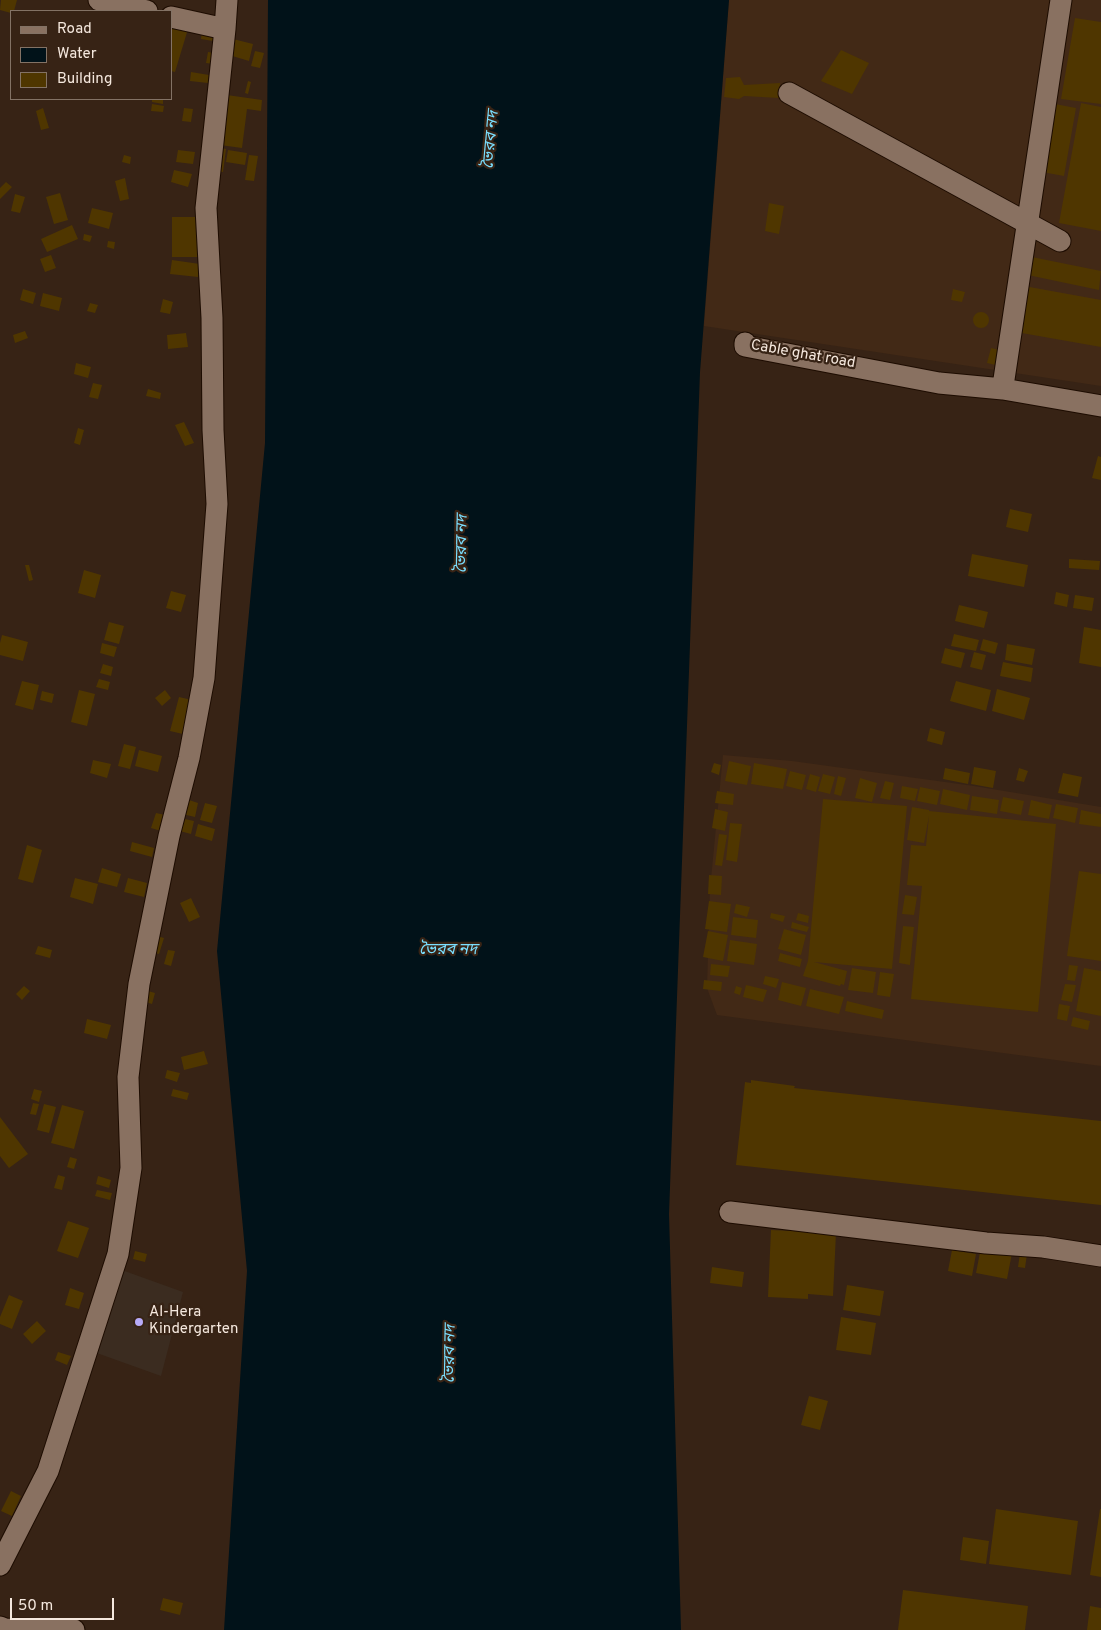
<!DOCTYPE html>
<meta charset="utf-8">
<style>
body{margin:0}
#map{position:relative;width:1101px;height:1630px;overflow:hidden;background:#372315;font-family:Overpass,sans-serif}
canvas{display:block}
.legend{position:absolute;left:10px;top:10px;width:162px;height:90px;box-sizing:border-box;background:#372315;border:1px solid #837265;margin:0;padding:6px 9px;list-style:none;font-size:15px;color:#f5e8de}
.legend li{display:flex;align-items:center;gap:10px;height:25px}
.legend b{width:25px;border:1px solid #837265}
.scale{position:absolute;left:10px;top:1598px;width:104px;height:22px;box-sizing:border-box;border:2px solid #f5e8de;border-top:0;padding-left:6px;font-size:15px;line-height:18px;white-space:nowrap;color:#f5e8de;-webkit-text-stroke:4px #372315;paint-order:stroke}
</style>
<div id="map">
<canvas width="1101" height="1630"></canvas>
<ul class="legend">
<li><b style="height:6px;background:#897161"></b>Road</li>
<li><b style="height:14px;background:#011219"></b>Water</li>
<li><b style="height:14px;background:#4f3600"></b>Building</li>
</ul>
<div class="scale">50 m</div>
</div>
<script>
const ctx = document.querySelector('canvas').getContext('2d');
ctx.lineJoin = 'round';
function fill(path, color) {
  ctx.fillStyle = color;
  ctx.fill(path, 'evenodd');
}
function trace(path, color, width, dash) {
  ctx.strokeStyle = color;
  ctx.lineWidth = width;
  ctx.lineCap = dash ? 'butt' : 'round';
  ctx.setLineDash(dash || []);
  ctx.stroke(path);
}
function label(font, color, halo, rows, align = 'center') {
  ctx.font = font + ' Overpass,"Noto Sans Bengali",sans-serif';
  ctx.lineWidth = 4.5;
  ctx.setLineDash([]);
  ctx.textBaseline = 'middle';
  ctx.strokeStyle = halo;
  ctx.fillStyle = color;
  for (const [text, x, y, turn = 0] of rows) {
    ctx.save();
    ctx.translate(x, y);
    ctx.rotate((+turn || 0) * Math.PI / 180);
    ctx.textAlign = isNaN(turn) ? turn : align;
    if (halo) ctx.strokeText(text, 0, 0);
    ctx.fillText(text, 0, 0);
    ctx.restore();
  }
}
fill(new Path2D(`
 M729 0H1101V386L704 326Z
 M723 755 792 761 974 786 1101 807V1066L717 1015 707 988 710 889Z`), '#422916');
fill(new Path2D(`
 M119 1269 183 1292 161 1376 94 1352Z`), '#3b2c20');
fill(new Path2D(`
 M268 0H729L700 372 669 1214 681 1630H224L247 1271 217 951 265 443Z`), '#011219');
fill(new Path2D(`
 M1 0H17L14 11 11 13 0 10Z
 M1075 18 1101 22V104L1061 99Z
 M171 24 188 29 175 72 171 71Z
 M202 30 220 33 219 42 201 39Z
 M233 39 253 44 249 61 229 55Z
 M841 50 869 63 852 94 821 81Z
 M255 51 264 53 260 68 251 66Z
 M208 52 215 53 213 64 206 63Z
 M191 72 209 75 208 83 190 81Z
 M740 77 744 85 780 83 779 98 744 96 739 99 724 97 726 78Z
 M248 81 251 82 248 94 245 93Z
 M227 95 262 100 261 111 247 109 242 148 220 145Z
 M152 99H163V104L152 102Z
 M1081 103 1101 107V231L1059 223Z
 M152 104 164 106 163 112 151 111Z
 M1055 104 1076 108 1064 176 1042 172Z
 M43 108 49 128 41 130 36 111Z
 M184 108 193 109 191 122 182 121Z
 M217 147 226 149 223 172 214 171Z
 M178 150 195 152 193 164 176 162Z
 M228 150 247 153 245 165 226 162Z
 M124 155 131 157 130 164 122 162Z
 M249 155 258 156 254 181 245 180Z
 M174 170 192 174 188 187 171 182Z
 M125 178 129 199 120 201 115 181Z
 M6 182 12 187 0 199V188Z
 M60 193 68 220 54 224 46 197Z
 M15 194 25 197 20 213 11 211Z
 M769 203 784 206 779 234 765 231Z
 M92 208 113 213 109 229 88 223Z
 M172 217H199V257H172Z
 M72 225 78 239 47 252 41 239Z
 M84 234 92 236 90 242 83 240Z
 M108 241 115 242 114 249 107 247Z
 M51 255 56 268 45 272 40 259Z
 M1027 256 1101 271 1099 290 1023 274Z
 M172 260 200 264 198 277 170 274Z
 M1024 286 1101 300V347L1016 332Z
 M23 289 36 293 33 304 20 300Z
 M953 289 965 292 962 302 951 300Z
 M43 293 62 298 59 311 40 306Z
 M163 299 173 302 170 314 160 312Z
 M90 303 98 305 95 313 87 311Z
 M973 320a8 8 0 1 1 16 0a8 8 0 1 1-16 0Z
 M25 331 28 338 15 343 13 335Z
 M186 333 188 347 168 349 167 335Z
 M991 348 1004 351 1000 366 987 363Z
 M76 363 91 367 88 378 74 374Z
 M93 383 102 385 98 399 89 397Z
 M148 389 161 393 160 399 146 396Z
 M184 422 194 443 185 446 175 425Z
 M78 428 84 430 80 445 74 443Z
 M1098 456 1101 457V480L1092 478Z
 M1010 509 1032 514 1028 532 1006 527Z
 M972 554 1028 565 1024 587 968 576Z
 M1069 559 1100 561 1099 570 1069 568Z
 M25 565H29L33 580 29 581Z
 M84 570 101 575 95 598 78 593Z
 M171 591 186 595 181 612 166 608Z
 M1056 592 1069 595 1067 607 1054 604Z
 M1075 595 1094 598 1092 611 1073 608Z
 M959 605 988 612 984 628 955 621Z
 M109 622 124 626 119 644 104 640Z
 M1084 627 1101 630V667L1079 663Z
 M954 634 979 640 976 651 951 646Z
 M2 635 28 642 23 661 0 655V643Z
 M983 639 998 643 995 654 980 650Z
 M102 643 117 647 114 657 100 653Z
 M1007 644 1035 649 1032 665 1005 660Z
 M945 648 965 653 961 668 941 663Z
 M974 652 986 655 982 670 970 667Z
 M1003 662 1033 668 1031 682 1000 676Z
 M103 664 113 667 111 676 100 673Z
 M99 679 110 682 108 690 96 687Z
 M22 681 39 685 33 710 15 705Z
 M956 681 991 690 986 711 950 701Z
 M997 689 1030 698 1024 720 992 711Z
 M79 690 95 694 87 726 71 722Z
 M165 690 171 698 162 706 155 698Z
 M42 691 54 694 52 703 40 700Z
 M179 697 196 701 187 735 170 731Z
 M930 728 945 732 942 745 927 741Z
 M124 744 136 747 130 769 118 766Z
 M139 750 162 756 158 772 135 766Z
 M93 760 111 764 107 778 90 773Z
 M729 761 751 766 747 785 725 781Z
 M714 763 721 765 719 775 711 772Z
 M754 763 787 769 783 789 751 784Z
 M974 767 996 771 993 788 971 784Z
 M945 768 970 773 968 784 943 779Z
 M1019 768 1028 771 1024 782 1016 780Z
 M790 771 806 775 802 790 786 786Z
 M1063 773 1082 777 1078 797 1058 793Z
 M810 774 820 777 816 792 806 789Z
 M823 774 835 777 830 794 818 791Z
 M838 776 846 778 841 796 834 794Z
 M860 778 877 783 872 802 855 798Z
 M885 781 894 783 890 800 880 798Z
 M902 786 918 789 915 801 900 798Z
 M920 787 940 791 937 805 917 801Z
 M943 789 970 795 967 810 940 804Z
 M717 791 734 794 733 805 715 803Z
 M972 796 999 800 997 814 970 810Z
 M1003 797 1024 801 1021 815 1000 811Z
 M186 799 198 803 195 817 182 814Z
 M823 799 907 806 892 969 814 962 847 971 844 985 841 984 840 986 803 976 808 961Z
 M1031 800 1052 805 1049 819 1028 815Z
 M205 803 217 806 212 823 200 820Z
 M1056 804 1078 808 1075 823 1053 818Z
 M912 807 929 810V811L1056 824 1038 1012 911 999 922 886 907 885 911 845 926 846 929 816 924 843 907 840Z
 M715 809 728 812 725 831 712 828Z
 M1081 810 1101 814V827L1079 824Z
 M156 813 165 815 161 831 151 828Z
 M180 818 194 821 191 834 176 830Z
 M730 823 742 824 737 862 726 860Z
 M198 824 215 829 212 841 195 836Z
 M719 834 727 835 722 866 715 865Z
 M132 842 154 848 152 857 130 851Z
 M27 845 42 850 33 883 18 879Z
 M102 868 121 874 117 887 98 882Z
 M1079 871 1101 874V961L1067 956Z
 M709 875 722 876 721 895 708 894Z
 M75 878 98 884 93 904 70 897Z
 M128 878 147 883 144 897 124 892Z
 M905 895 917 897 914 915 902 914Z
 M191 898 200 917 189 922 180 903Z
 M709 901 731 904 727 932 705 929Z
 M736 904 750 907 747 917 734 913Z
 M771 913 785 916 783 922 770 918Z
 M798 913 809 916 808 923 796 920Z
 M733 917 758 920 756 938 731 935Z
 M792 922 809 927 807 932 791 928Z
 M903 926 914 927 910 965 899 963Z
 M784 929 806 935 801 955 778 949Z
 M708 931 728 935 723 961 703 957Z
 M157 936 164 938 159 954 152 952Z
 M730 940 757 944 754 965 727 961Z
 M38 946 52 950 50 958 35 954Z
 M168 950 175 951 171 966 164 964Z
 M780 953 802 959 800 967 778 961Z
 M711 964 730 966 728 977 710 975Z
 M1069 965 1078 966 1075 981 1067 980Z
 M852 968 876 972 873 993 848 990Z
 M1084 968 1101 971V1016L1076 1011Z
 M880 972 894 974 890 997 877 995Z
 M765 976 779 979 776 988 763 984Z
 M704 980 722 982 721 991 703 989Z
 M782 982 806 988 801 1006 778 1000Z
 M1065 984 1076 985 1072 1002 1061 1000Z
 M746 985 767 990 763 1002 743 997Z
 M24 986 30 991 22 1000 16 994Z
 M736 986 742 988 740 995 734 993Z
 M810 989 844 997 839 1014 806 1006Z
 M145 990 155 993 152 1004 142 1001Z
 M847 1001 884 1010 882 1019 845 1011Z
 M1059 1004 1070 1006 1067 1021 1057 1019Z
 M1073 1017 1090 1021 1088 1030 1071 1026Z
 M87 1019 111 1025 107 1039 84 1033Z
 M204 1051 208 1064 184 1070 181 1057Z
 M167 1070 180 1073 177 1082 165 1078Z
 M751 1080 795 1086 794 1088 1101 1121V1205L736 1165 745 1082 751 1083Z
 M34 1089 42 1091 39 1102 31 1099Z
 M173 1089 189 1093 187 1100 171 1096Z
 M33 1103 39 1104 36 1115 30 1114Z
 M44 1104 56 1107 49 1133 37 1130Z
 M62 1105 84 1111 74 1149 51 1143Z
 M0 1117 28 1154 9 1168 0 1156Z
 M70 1157 77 1159 74 1169 67 1167Z
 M58 1175 65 1177 62 1190 54 1188Z
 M98 1176 111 1180 109 1188 96 1184Z
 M97 1190 112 1193 110 1200 95 1196Z
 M68 1221 89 1228 78 1258 57 1251Z
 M771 1230 836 1233 833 1296 808 1294V1299L768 1297Z
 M981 1247 1012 1253 1007 1279 976 1273Z
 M952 1250 976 1254 972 1276 948 1271Z
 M135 1251 147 1254 145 1262 133 1259Z
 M1020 1253 1027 1254 1025 1268 1018 1267Z
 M712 1267 744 1272 742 1287 710 1283Z
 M847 1285 884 1291 880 1316 843 1310Z
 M70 1288 84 1293 79 1309 65 1305Z
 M9 1295 23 1301 12 1329 0 1324V1317Z
 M841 1317 876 1323 871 1355 836 1350Z
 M37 1321 46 1331 32 1344 23 1334Z
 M58 1352 71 1356 67 1365 55 1360Z
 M809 1396 828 1401 820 1430 801 1425Z
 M11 1491 21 1496 12 1516 1 1511Z
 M996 1509 1078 1521 1071 1575 989 1564Z
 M1100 1509H1101V1577L1090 1575Z
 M963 1537 989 1541 986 1564 960 1560Z
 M903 1590 1028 1606 1025 1630H898Z
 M163 1598 183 1603 180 1615 160 1610Z
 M1090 1606 1101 1608V1630H1087Z`), '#4f3600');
const minor = new Path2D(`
 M99 0 147 11
 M171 17 225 29
 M789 93 1060 241
 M745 343V346L939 383 1003 389 1101 406
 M1003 386 1061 0
 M730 1212 986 1243 1043 1247 1101 1256
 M0 1565 48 1471 118 1254 131 1168 128 1077 139 984 169 836 189 758 204 678 217 504 213 430 212 318 206 208 225 29 227 0
 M0 1627 5 1629 74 1630`);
trace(minor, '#1d0c01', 23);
trace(minor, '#897161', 21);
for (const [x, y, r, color] of [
 [139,1322,5,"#b7abf8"]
]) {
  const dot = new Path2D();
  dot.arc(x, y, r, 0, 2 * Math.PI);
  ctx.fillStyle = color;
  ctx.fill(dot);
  trace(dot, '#372315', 2);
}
label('15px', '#f5e8de', '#372315', [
 ["Cable ghat road",803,355,10]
]);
label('15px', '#f5e8de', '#372315', [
 ["Al-Hera",149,1313],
 ["Kindergarten",149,1330]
], 'left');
label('italic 16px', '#7adfff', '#372315', [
 ["ভৈরব নদ",492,140,-85],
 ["ভৈরব নদ",463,544,-89],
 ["ভৈরব নদ",448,951],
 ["ভৈরব নদ",451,1354,-89]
]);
</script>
